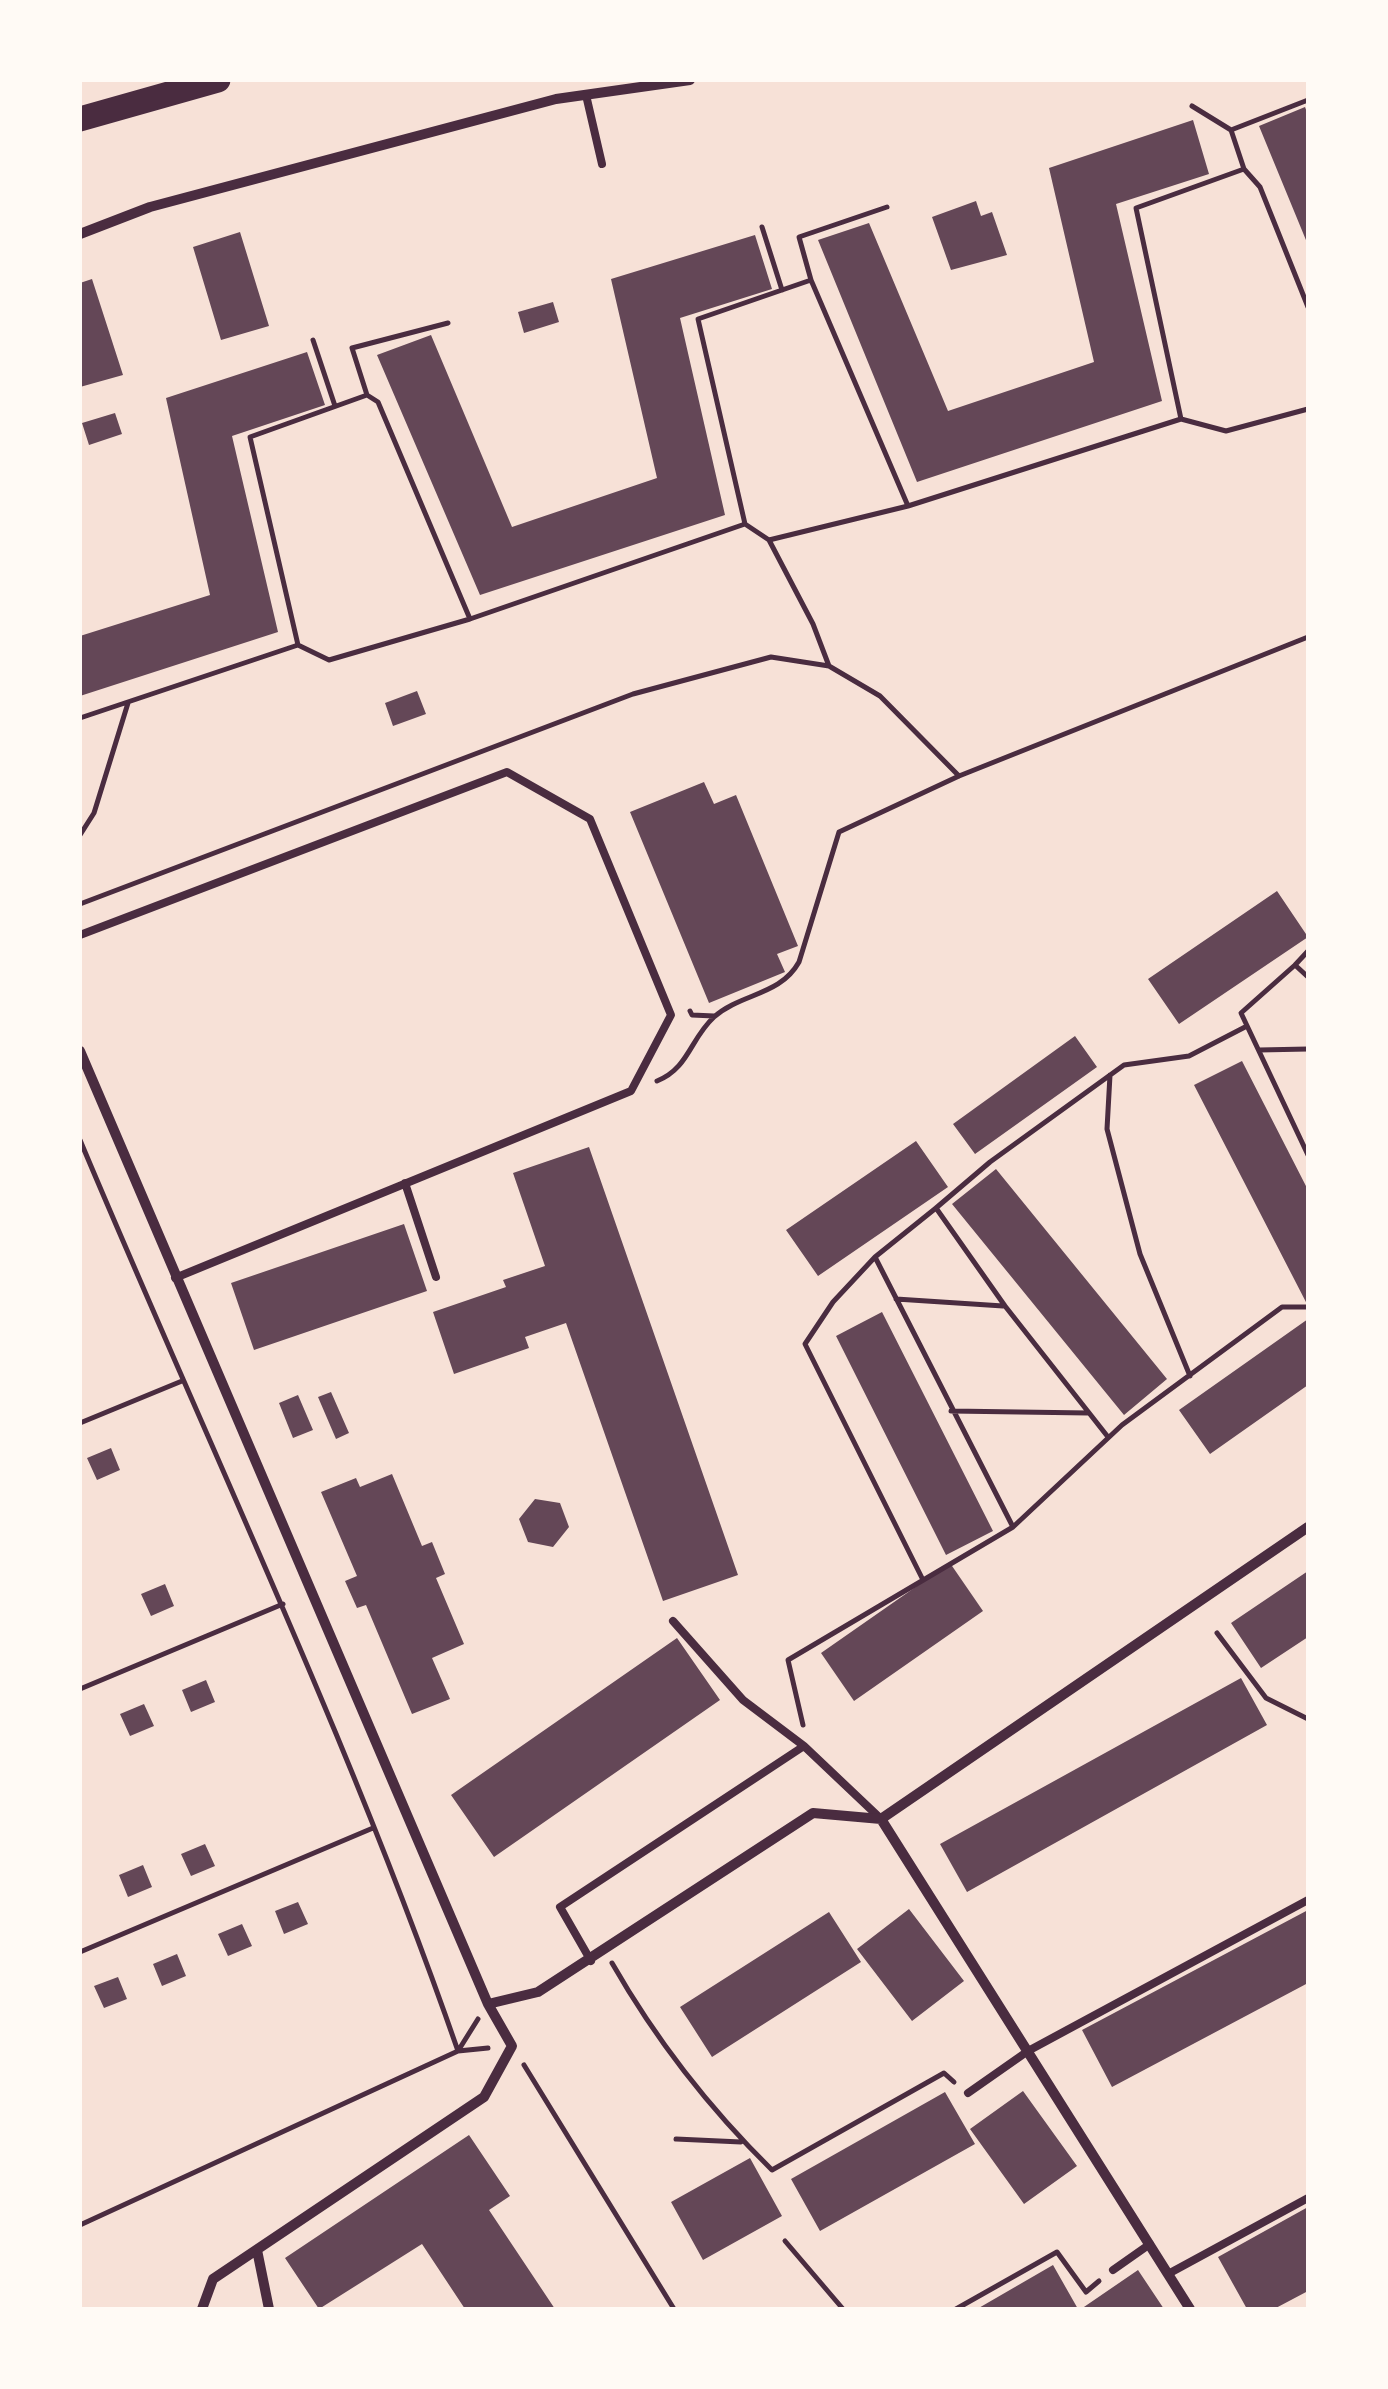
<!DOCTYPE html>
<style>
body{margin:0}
#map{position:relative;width:1388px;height:2389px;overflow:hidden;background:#f7e1d7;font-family:"DejaVu Sans",sans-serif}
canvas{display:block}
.frame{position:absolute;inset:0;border:82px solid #fffaf5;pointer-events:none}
</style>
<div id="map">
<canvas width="1388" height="2389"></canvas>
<div class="frame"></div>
</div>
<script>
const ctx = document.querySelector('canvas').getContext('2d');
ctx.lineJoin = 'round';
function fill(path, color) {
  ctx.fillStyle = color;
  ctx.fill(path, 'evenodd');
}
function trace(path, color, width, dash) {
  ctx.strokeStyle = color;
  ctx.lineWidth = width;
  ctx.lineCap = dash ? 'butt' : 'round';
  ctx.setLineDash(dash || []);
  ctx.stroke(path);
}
fill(new Path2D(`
 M1305 107 1308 115V245L1259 126Z
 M1193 120 1209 174 1116 204 1162 401 917 482 818 240 869 223 948 411 1094 362 1049 168Z
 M976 201 981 216 992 212 1007 255 951 270 932 217Z
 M240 232 269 326 221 340 193 247Z
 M755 235 772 289 680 318 725 515 480 595 377 355 431 335 512 527 657 478 611 279Z
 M92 279 123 375 80 387V283Z
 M553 302 559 322 524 333 518 312Z
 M307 352 325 405 232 436 278 632 80 696V636L210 595 166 398Z
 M115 413 122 434 89 445 82 423Z
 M417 691 426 714 393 726 385 703Z
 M704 782 714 804 736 795 798 946 777 954 785 972 709 1003 630 812Z
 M1277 891 1308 937 1179 1024 1148 979Z
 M1075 1036 1097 1067 975 1154 953 1124Z
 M1242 1061 1308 1190V1306L1194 1085Z
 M916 1141 948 1187 818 1276 786 1230Z
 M589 1147 738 1575 663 1601 566 1323 525 1337 529 1348 454 1374 433 1312 506 1287 503 1280 545 1266 513 1173Z
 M996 1169 1167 1379 1124 1415 952 1204Z
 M404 1224 427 1291 254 1350 231 1283Z
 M882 1312 993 1531 946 1555 836 1336Z
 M1308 1319V1385L1210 1454 1179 1410Z
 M331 1392 349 1433 336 1439 318 1397Z
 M298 1395 313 1430 293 1438 279 1403Z
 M111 1448 120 1470 97 1480 87 1458Z
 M392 1474 422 1546 432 1542 445 1574 436 1578 464 1644 432 1658 450 1699 412 1714 366 1605 357 1608 345 1581 357 1576 321 1492 356 1478 360 1487Z
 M535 1499 560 1503 569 1527 553 1547 528 1542 519 1519Z
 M950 1563 983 1611 854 1701 821 1653Z
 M1308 1571V1637L1261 1668 1231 1623Z
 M165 1584 174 1606 151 1616 141 1594Z
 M677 1638 720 1700 494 1857 451 1795Z
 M1241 1678 1267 1725 967 1892 940 1844Z
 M206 1680 215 1702 191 1712 182 1690Z
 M144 1704 154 1726 130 1736 120 1714Z
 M205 1844 215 1866 191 1876 181 1854Z
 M143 1865 152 1887 128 1897 119 1875Z
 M298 1902 308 1924 284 1934 275 1911Z
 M909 1909 964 1981 912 2021 857 1949Z
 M1308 1910V1983L1112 2087 1082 2030Z
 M829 1912 861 1962 712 2057 680 2007Z
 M242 1924 252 1946 228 1956 218 1934Z
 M177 1954 186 1976 162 1986 153 1964Z
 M118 1977 127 1999 104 2008 94 1986Z
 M1023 2091 1077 2166 1024 2204 970 2129Z
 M945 2092 975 2144 820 2231 791 2179Z
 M469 2135 510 2196 489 2210 555 2309H465L422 2244 319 2309 285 2258Z
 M750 2158 782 2216 703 2260 671 2202Z
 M1308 2207V2291L1274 2309H1247L1218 2257Z
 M1053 2265 1078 2309H977Z
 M1138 2270 1164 2309H1081Z`), '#644757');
trace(new Path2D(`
 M1192 106 1231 130 1244 169
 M1231 130 1308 100
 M762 227 782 290
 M811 280 799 237 887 207
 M313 340 335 406
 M367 395 352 348 448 323
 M1181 419 1136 208 1244 169 1260 187 1308 307
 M745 524 698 319 811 280 908 506
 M769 540 813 624 829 666
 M298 645 250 437 367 395 378 402 470 619
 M80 718 298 645 329 660 470 619 745 524 769 540 908 506 1181 419 1226 431 1308 409
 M80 835 94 813 128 703
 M80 904 633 694 771 657 829 666 880 696 959 776
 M1295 965 1308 951
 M1308 977 1295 965 1241 1013 1308 1155
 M690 1011 692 1015 714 1016
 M1259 1050 1308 1049
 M1110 1075 1107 1129 1140 1254 1190 1376
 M657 1081C689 1068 690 1039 714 1017 741 993 780 996 799 962L839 832 959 776 1308 637
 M80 1140C207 1443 350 1740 458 2051L488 2048
 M936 1208 875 1257 1013 1527
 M875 1257 833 1302 805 1344 922 1578
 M896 1299 1003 1306
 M951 1411 1088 1413
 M80 1423 182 1381
 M1108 1437 1005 1306 936 1208 990 1162 1124 1065 1189 1056 1247 1026
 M1217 1633 1266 1698 1308 1719
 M80 1689 283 1604
 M803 1725 788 1660 1013 1527 1122 1425 1282 1307H1308
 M80 1952 373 1828
 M612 1963C656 2040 709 2108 772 2170L944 2073 954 2082
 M524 2065 674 2309
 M676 2139 741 2142
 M80 2225 458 2051 478 2019
 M785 2241 843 2309
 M956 2309 1057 2252 1086 2292 1099 2281`), '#4a2c40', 5);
trace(new Path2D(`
 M586 95 602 164
 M80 935 507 772 590 819 671 1015 631 1091 175 1278
 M405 1183 436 1277
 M673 1621 743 1700 804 1746
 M591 1961 560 1907 804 1746 881 1819
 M968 2093 1028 2051 1308 1900
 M1113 2270 1150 2244
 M1168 2274 1308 2198`), '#4a2c40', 8);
trace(new Path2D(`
 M80 234 150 207 556 99 690 80
 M80 1051 488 2004 512 2046 484 2097 213 2279 202 2309
 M881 1819 1190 2309
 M488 2004 538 1992 813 1813 881 1819 1308 1527
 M257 2250 269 2309`), '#4a2c40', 10);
trace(new Path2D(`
 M80 119 218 80`), '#4a2c40', 25);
</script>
